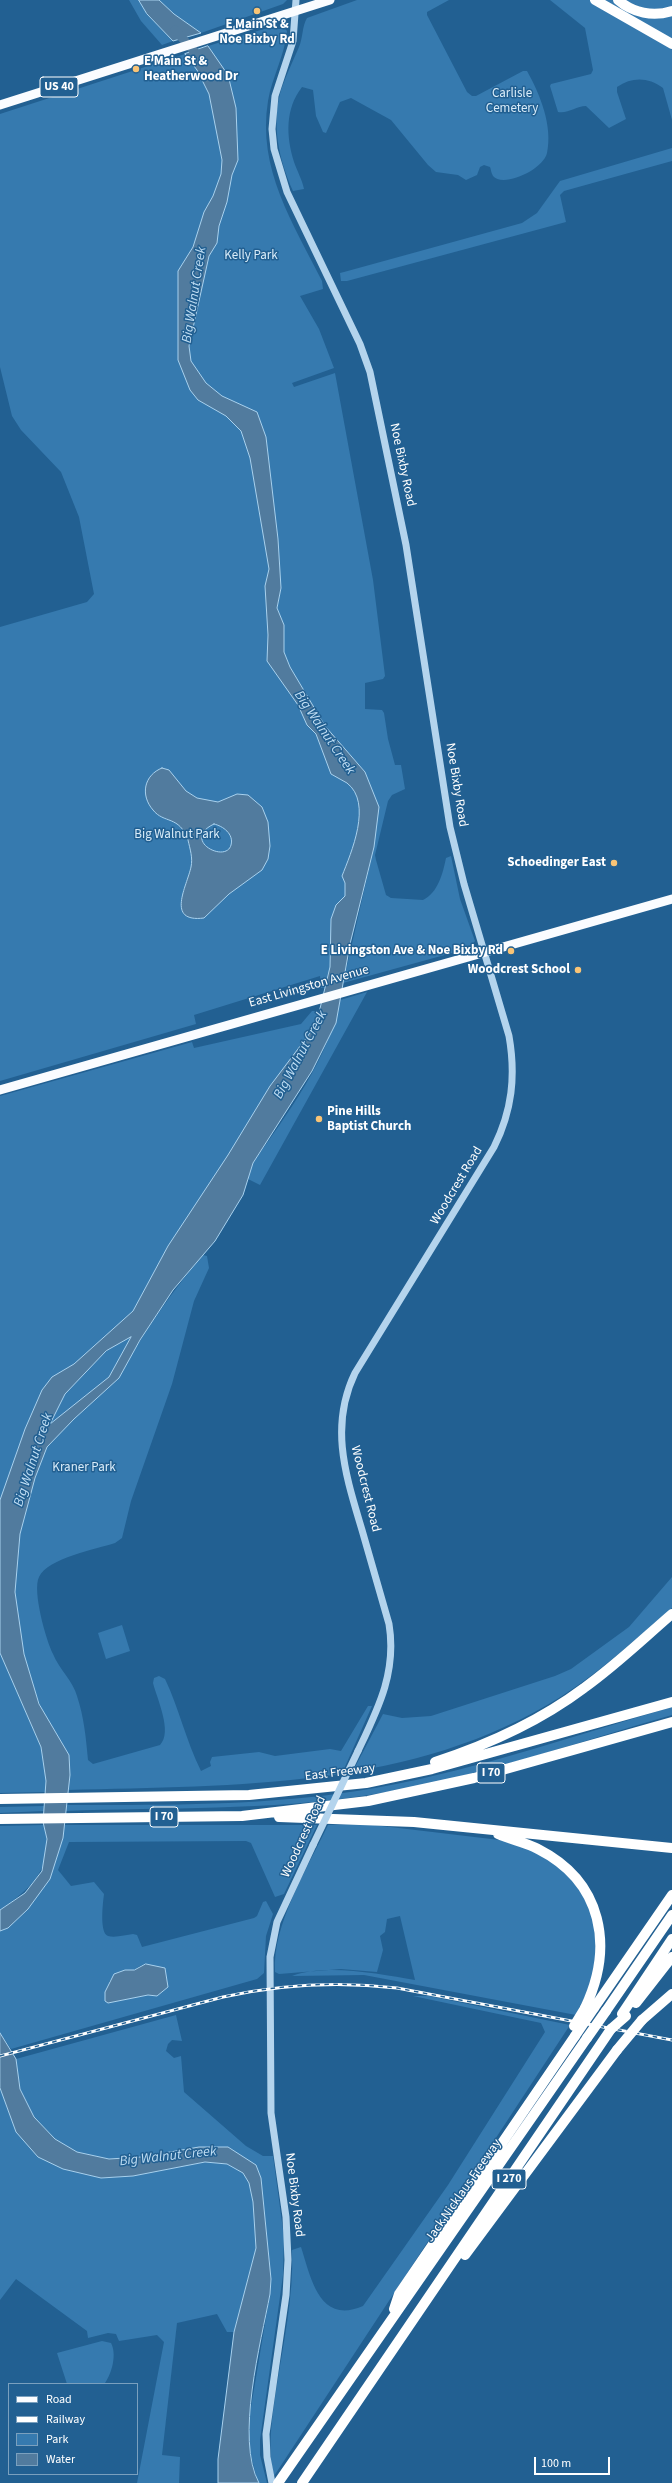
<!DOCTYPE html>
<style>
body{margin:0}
#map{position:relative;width:672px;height:2483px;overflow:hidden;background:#226092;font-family:"Source Sans 3",sans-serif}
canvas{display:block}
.legend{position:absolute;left:8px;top:2383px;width:130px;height:92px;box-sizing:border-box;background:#226092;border:1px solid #7aa0be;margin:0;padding:5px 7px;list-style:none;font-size:12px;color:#fff}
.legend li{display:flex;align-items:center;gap:8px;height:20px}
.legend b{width:20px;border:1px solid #7aa0be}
.scale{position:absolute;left:534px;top:2457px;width:76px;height:18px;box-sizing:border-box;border:2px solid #fff;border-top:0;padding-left:5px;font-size:12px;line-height:14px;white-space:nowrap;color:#fff;-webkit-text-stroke:3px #226092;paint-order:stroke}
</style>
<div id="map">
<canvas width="672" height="2483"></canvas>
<ul class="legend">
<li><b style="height:5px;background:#fafcff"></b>Road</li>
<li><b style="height:5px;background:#fff"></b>Railway</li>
<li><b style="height:11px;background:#367aaf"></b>Park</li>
<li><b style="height:11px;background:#517b9e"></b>Water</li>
</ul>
<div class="scale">100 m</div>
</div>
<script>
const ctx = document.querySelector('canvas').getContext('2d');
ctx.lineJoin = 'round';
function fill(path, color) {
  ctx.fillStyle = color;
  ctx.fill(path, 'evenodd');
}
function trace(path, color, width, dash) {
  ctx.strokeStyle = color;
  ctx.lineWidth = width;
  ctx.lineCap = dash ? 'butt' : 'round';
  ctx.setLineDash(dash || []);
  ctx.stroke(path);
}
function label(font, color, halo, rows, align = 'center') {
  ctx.font = font + ' "Source Sans 3",sans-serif';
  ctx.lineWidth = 3;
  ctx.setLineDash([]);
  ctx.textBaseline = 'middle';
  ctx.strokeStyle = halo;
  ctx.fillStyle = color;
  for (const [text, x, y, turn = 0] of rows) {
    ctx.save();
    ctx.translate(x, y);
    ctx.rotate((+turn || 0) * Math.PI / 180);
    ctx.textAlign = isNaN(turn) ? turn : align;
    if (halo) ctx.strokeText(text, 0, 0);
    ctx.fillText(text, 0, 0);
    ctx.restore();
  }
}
fill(new Path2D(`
 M129 0H139L147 14 173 41 162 45 141 21Z
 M159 0H287L283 4 201 33 174 14Z
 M357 0H449L427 12V15L467 92 472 96H476L523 71H527C540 94 553 126 547 153 543 170 503 188 493 176 491 173 491 169 490 167L484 165 480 167 477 175 466 180 458 175 436 172 428 165 391 120 351 98 340 102 326 133 323 132 316 116 313 90 302 87C285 109 286 136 294 162 297 171 302 179 304 189L293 191C279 160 271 124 281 90 286 75 293 61 299 47 303 38 302 26 307 18Z
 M550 0H590L672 48V120L663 88C648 77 632 77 617 87V92L626 119 609 128 586 106C576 106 568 114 558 112L550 86 551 84 591 74 593 70 585 28Z
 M602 0H615L619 3 672 14V41Z
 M624 0H672V7L647 10Z
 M264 29H285L287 31C285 55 272 77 268 101 257 169 293 223 322 281L323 289 300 296 319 329 334 368 292 383 294 387 335 373 373 580 385 676 383 679 365 683V709L382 710 384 713 388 739 395 765H401L405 789 392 795 388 801 375 855 376 860 386 895 391 898 423 900C438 893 443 873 446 858L451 856 460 899 475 941 470 948 343 983 374 847 365 772 325 726 290 667 284 652V625L277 608 281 588 278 539 266 437 244 420 273 570 272 634 292 684 365 787 338 961 328 973 325 988H321L320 976 194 1015 196 1024 0 1081V627L87 602 94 594 79 517 61 472 21 430 12 416 0 367V114L185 54 190 61 213 54 208 46Z
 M672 148V161L564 191 560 195 566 222 347 281H341L340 273 344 272 522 223 537 213 560 181Z
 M367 992 260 1185 248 1179 253 1163C287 1114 329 1059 340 1000Z
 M312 1011H319L317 1020 323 1019 120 1343 131 1336 123 1370C146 1329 172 1291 203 1255L207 1256 209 1268 194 1301 172 1384 131 1501 122 1538 115 1543C96 1549 48 1558 39 1577 32 1591 46 1640 53 1654 59 1669 73 1681 77 1696 84 1717 86 1738 88 1760L93 1764 160 1745C173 1732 157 1699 153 1683L154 1678 159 1676 165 1679C179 1708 186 1741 201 1771L211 1766 210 1762 212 1757 259 1752 275 1756 330 1749 341 1751 368 1706H372L344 1769 355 1767 383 1714 402 1718 431 1716 555 1676 571 1669 629 1627 672 1577V1608C636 1639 602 1670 562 1696 413 1790 237 1785 67 1790 74 1750 51 1735 39 1702 27 1671 15 1625 15 1592 14 1579 17 1565 18 1552L0 1559V1096L192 1042 194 1048 301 1024Z
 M122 1625 130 1651 106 1659 98 1633Z
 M0 1653 41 1747 46 1781 45 1792 0 1793Z
 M672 1707V1715C572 1744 471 1779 369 1795 268 1811 166 1807 65 1811V1805C162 1805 261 1806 357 1791 461 1775 570 1737 672 1707Z
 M44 1806V1811L0 1813V1807Z
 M365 1824 508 1841 537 1852 566 1872 586 1899 596 1928 594 1978 576 2015 364 1975 292 1976C324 1963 381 1974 415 1980L400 1916 387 1919 385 1932 380 1936 383 1950 377 1972 341 1969 279 1974 275 1972C272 1925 308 1867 328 1825Z
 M44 1825C55 1867 32 1888 0 1910V1826Z
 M64 1825H317L284 1894 275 1897 251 1843 246 1841 69 1842 58 1870 71 1886 94 1882 104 1894C103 1902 99 1933 108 1936 115 1938 126 1935 133 1934L137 1935 142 1947 254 1918 257 1916 263 1902 266 1901 273 1914 266 1936 264 1973 257 1979 11 2049 0 2033V1931L8 1928 63 1838ZM146 1964 157 1996 109 1982C120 1966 124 1976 134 1970 138 1967 141 1965 146 1964Z
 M413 1996H429L570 2025 274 2476C267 2449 272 2418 276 2391 283 2344 294 2297 292 2250L301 2247C311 2278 319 2325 363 2306L448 2185 545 2032 541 2023Z
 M176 2015 182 2041 172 2040 168 2044 166 2051 174 2058 181 2056 184 2092 246 2146 263 2156H273L284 2237 283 2275 260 2440V2455L267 2483H259L257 2479 249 2448 250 2413 270 2294 271 2279 261 2178 256 2165 141 2157 109 2159 77 2152 55 2139 34 2117 20 2089 16 2059Z
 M0 2088 16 2132 63 2169 101 2178 133 2176 205 2162 227 2164 243 2173 249 2183 253 2202 256 2248 234 2332H227L217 2314 177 2323 162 2455 180 2457 179 2483H137L164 2342 157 2335 119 2341 116 2334 108 2333 88 2338 87 2331 16 2279 0 2300Z
 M102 2341 111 2343C117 2354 112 2373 105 2383L67 2384 57 2353Z`), '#367aaf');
const water = new Path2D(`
 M139 0H159L174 14 201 33 173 41 147 14Z
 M208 46 228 75 236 108 238 160 232 175 227 202 219 226 217 243 209 256 189 346 191 361 206 383 222 396 257 412 266 437 278 539 281 588 277 608 284 625V652L290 667 325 726 365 772 379 807 374 847 350 944 336 1023 312 1071 253 1163 243 1195 215 1241 173 1290 140 1340 119 1378 74 1419 47 1447 35 1478 20 1534 15 1592 24 1654 39 1704 69 1755 70 1775 63 1838 50 1879 28 1909 8 1928 0 1931V1910L25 1893 42 1871 47 1839 43 1822 46 1781 41 1747 0 1653V1500L25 1429 42 1390 52 1377 74 1364 133 1311 168 1246 228 1155 270 1086 316 1025 330 967 331 919 336 905 345 896V883L342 876C351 853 373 803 347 783 342 780 336 777 331 774L316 734 307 725 298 705 267 661 268 635 265 586 269 569 250 458 241 431 226 416 198 400 190 390 178 360V271L193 247 204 212 213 196 221 174 222 160 209 94 197 70 185 54ZM131 1337 109 1377 50 1424 65 1394 106 1351Z
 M162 768 169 770 186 791 197 798 218 802 237 794 248 795 262 807 268 822 270 846 268 859 262 870 229 894 204 918C165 923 187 886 191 867 193 858 190 849 188 840 179 815 164 824 153 810 140 795 144 775 162 768ZM214 824C223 826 234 834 231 845 226 864 180 840 214 824Z
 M146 1964 165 1968 168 1987 157 1996 148 1995 108 2003 105 2001V1992L114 1974 125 1970H134Z
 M0 2033 16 2059 20 2089 34 2117 55 2139 77 2152 109 2159 141 2157 199 2147H228L256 2165 261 2178 271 2279 270 2294C261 2342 235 2439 259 2483H218V2459L234 2332 256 2248 253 2202 249 2183 243 2173 227 2164 205 2162 133 2176 101 2178 63 2169 38 2157 16 2132 0 2088Z`);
fill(water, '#517b9e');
trace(water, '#a8d1ee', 1);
trace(new Path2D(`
 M175 30 201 59`), '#517b9e', 9);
trace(new Path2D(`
 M296 0 293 41 275 96 272 129 274 149 287 192 360 344 370 372 406 545 450 827 464 884 509 1036C516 1076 512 1111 494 1147L355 1373C329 1427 346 1476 362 1530 371 1561 380 1592 389 1624 397 1672 378 1709 358 1751
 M272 2483 267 2457 266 2434 286 2295 288 2260 286 2217 271 2113 270 1957 277 1922 313 1845`), '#b4d4ed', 7);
trace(new Path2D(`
 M0 105 330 0
 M0 1090 672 899`), '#fafcff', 9);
trace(new Path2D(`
 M595 0 672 44
 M618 0C633 13 653 17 672 11
 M435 1762C487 1745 540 1721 584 1688 615 1666 643 1639 672 1614
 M0 1799 249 1795 366 1783 432 1769 672 1702
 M279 1817 414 1822 672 1848
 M0 1819 242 1816 368 1801 474 1778 672 1722
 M498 1834C511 1840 525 1842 538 1849 603 1882 614 1947 585 2008
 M636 2003 672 1957
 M594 2008 672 1895
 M606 2011 672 1915
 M622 2014 672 1939
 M642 2020 672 1994
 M465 2255 617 2050
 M394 2309 399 2294 575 2036
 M278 2483 587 2038
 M302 2483 611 2029`), '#fff', 10);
const rail = new Path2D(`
 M0 2056 223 1997C282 1984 337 1981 397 1988L672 2040`);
trace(rail, '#fff', 3);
trace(rail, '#226092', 1.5, [4.5]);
trace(new Path2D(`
 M313 1845 358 1751`), '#b4d4ed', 7);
trace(new Path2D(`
 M574 2026 585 2008
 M611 2029 626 2016
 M575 2036 594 2008
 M587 2038 606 2011
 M617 2050 642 2020`), '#fff', 10);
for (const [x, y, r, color] of [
 [257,11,4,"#f9c476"],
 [136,69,4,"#f9c476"],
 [614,863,4,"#f9c476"],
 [511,951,4,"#f9c476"],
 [578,970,4,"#f9c476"],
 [319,1119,4,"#f9c476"]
]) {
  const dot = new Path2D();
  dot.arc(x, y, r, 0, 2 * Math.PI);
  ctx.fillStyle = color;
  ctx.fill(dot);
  trace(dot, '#226092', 1.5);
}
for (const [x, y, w] of [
 [59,87,38],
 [491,1773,28],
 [164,1817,28],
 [509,2179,34]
]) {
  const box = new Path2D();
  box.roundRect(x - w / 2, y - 10, w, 20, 3);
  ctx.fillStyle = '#226092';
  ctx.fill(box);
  trace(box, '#fff', 1);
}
label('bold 12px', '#fff', null, [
 ["US 40",59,87],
 ["I 70",491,1773],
 ["I 70",164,1817],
 ["I 270",509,2179]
]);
label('bold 13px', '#fff', '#226092', [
 ["E Main St &",257,25,"center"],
 ["Noe Bixby Rd",257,40,"center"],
 ["E Main St &",144,62,"left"],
 ["Heatherwood Dr",144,77,"left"],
 ["Schoedinger East",606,863],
 ["E Livingston Ave & Noe Bixby Rd",503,951],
 ["Woodcrest School",570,970],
 ["Pine Hills",327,1112,"left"],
 ["Baptist Church",327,1127,"left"]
], 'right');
label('13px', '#d9ecf9', '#226092', [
 ["Carlisle",512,94],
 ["Cemetery",512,109],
 ["Kelly Park",251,256],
 ["Big Walnut Park",177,835],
 ["Kraner Park",84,1468]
]);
label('13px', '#fff', '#226092', [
 ["Noe Bixby Road",402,465,78],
 ["Noe Bixby Road",456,785,81],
 ["East Livingston Avenue",309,987,-16],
 ["Woodcrest Road",457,1186,-59],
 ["Woodcrest Road",365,1489,76],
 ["East Freeway",340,1773,-7],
 ["Woodcrest Road",304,1837,-65],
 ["Jack Nicklaus Freeway",464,2191,-55],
 ["Noe Bixby Road",294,2195,83]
]);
label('italic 14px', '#c0def4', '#226092', [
 ["Big Walnut Creek",195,295,-81],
 ["Big Walnut Creek",324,733,56],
 ["Big Walnut Creek",301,1055,-62],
 ["Big Walnut Creek",34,1460,-72],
 ["Big Walnut Creek",168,2157,-6]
]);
</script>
